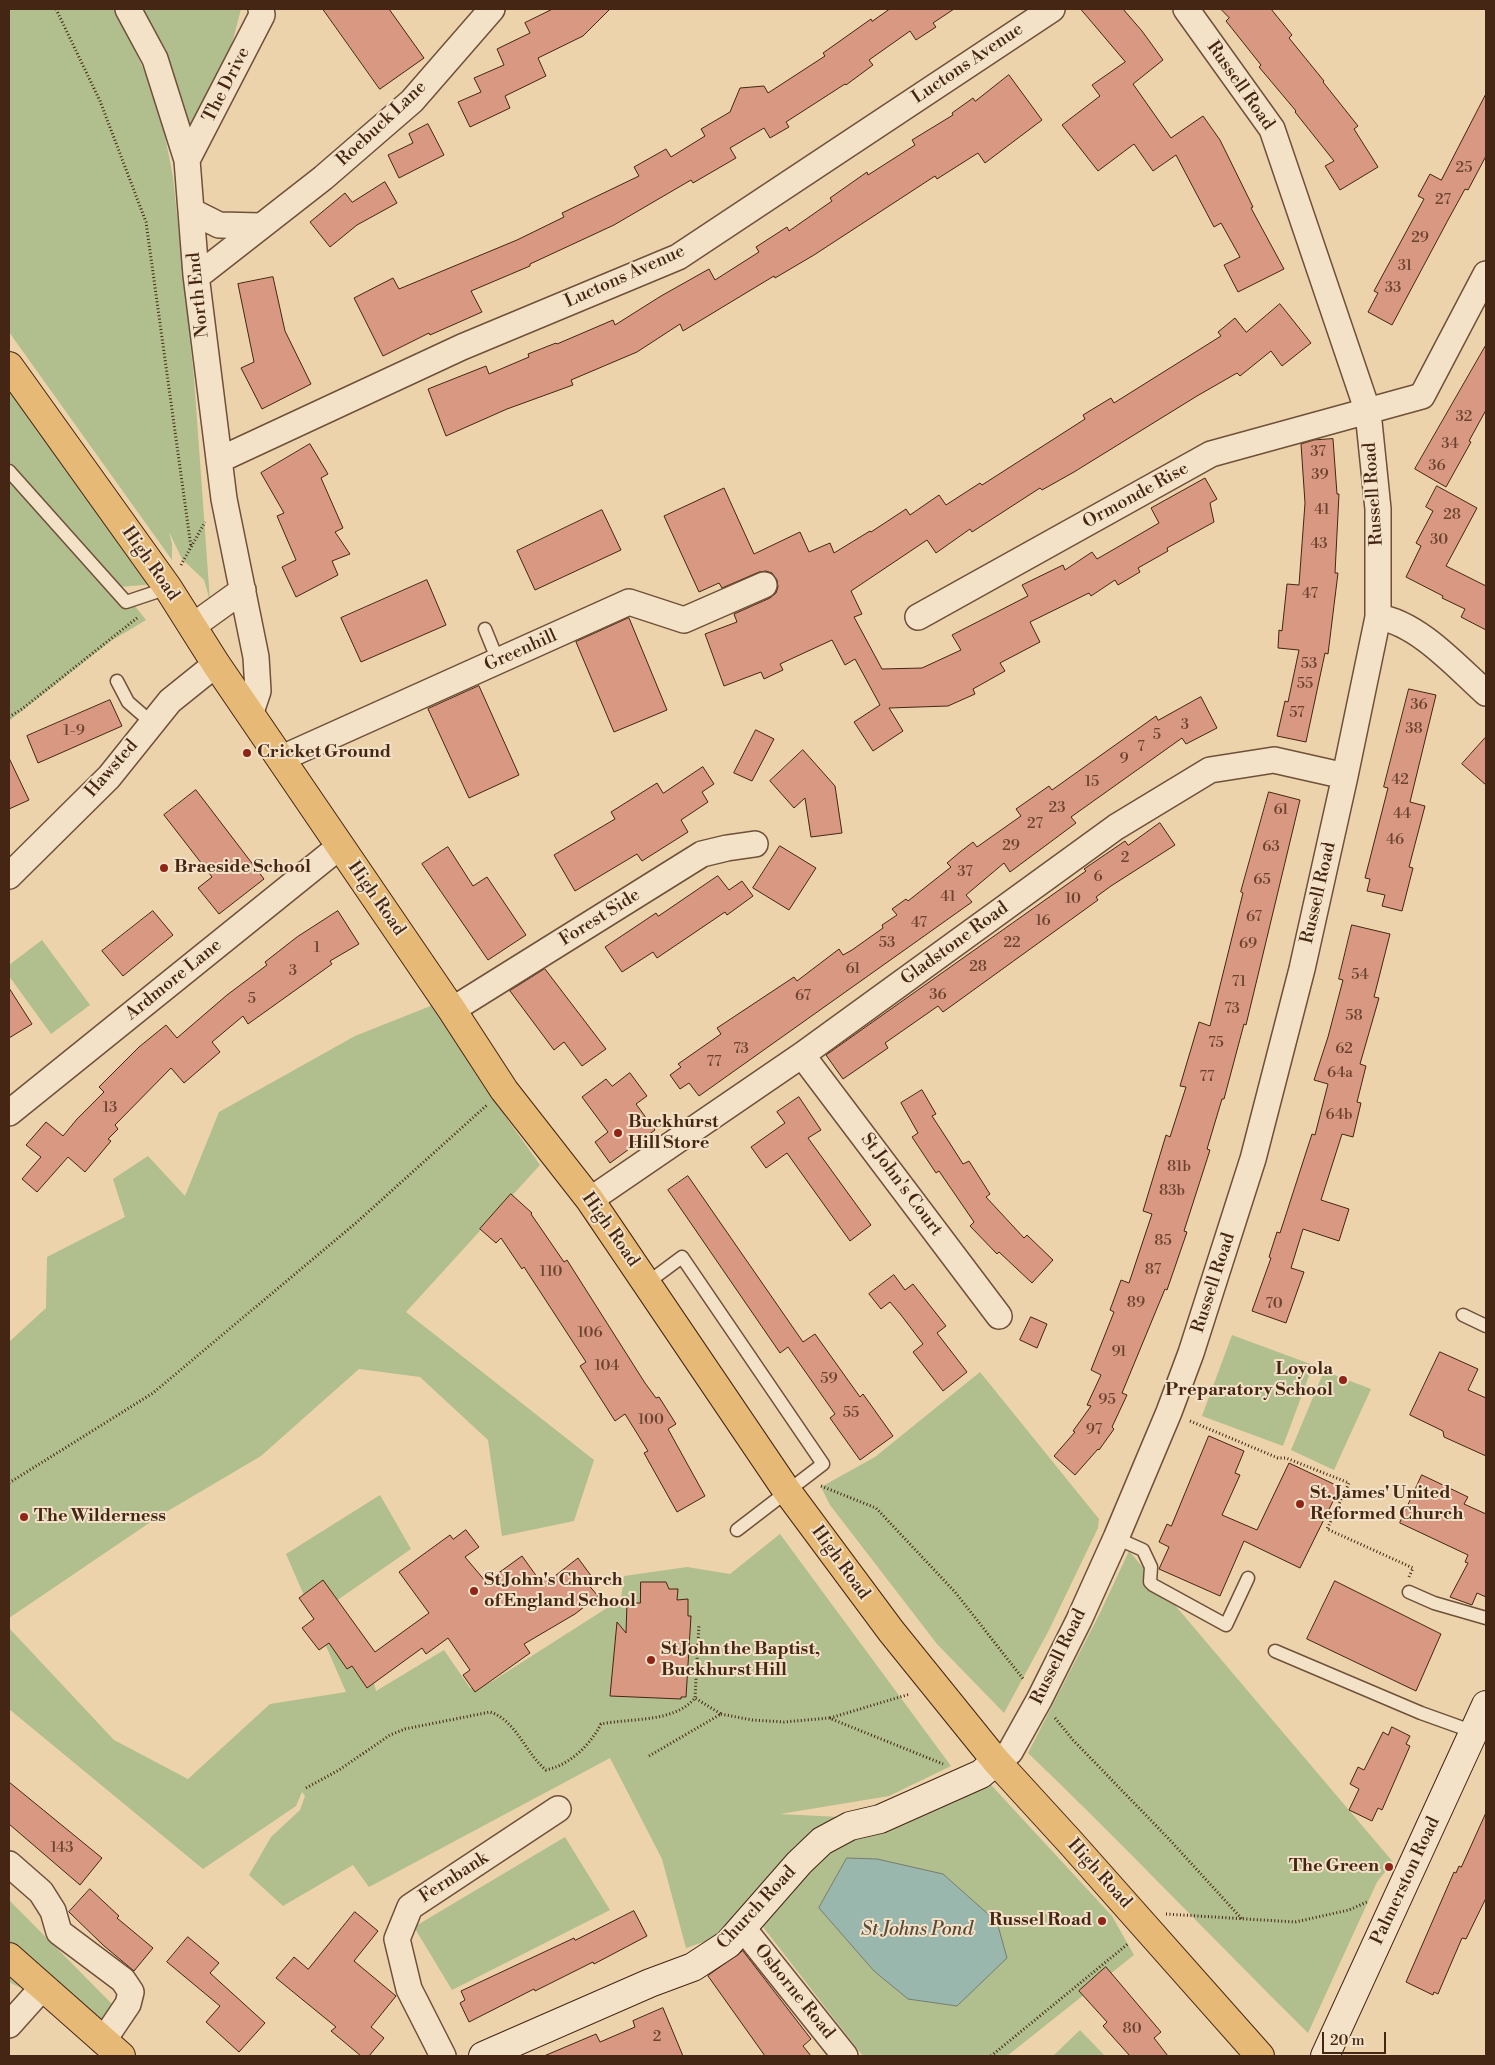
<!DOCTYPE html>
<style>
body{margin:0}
#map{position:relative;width:1495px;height:2065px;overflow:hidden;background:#ecd3ab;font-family:"Libre Bodoni",serif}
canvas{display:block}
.frame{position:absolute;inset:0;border:10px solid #452513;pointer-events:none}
.scale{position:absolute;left:1322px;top:2032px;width:64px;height:22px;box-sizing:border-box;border:2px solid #452513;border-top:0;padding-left:6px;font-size:15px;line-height:18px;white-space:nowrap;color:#452513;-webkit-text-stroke:4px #f3e2c8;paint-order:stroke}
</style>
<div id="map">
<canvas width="1495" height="2065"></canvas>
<div class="frame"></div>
<div class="scale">20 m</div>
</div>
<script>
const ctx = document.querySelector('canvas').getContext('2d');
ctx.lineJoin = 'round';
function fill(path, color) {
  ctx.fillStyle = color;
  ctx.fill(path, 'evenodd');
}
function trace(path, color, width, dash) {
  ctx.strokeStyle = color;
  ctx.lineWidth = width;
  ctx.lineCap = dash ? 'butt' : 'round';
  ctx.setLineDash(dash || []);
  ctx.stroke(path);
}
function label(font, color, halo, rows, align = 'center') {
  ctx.font = font + ' "Libre Bodoni",serif';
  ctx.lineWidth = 4;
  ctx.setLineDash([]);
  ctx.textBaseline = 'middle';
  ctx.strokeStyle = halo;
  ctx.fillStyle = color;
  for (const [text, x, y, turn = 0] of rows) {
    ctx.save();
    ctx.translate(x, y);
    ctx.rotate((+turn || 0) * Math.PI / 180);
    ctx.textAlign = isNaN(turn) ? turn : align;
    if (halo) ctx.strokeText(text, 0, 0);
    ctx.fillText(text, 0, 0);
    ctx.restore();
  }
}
fill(new Path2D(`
 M9 9H115L158 100 173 177 194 378 210 601 204 580 182 559 169 532 172 544V560L9 332Z
 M142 9H241L228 59 194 124 186 123 179 103 166 49Z
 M9 380 155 584 120 587 146 620 111 641 9 721Z
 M42 940 90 1005 51 1034 9 976V965Z
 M433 1005 483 1085 540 1165 406 1312 594 1460 574 1521 502 1536 488 1440 420 1377 359 1369 261 1456 161 1515 9 1618V1342L46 1308 47 1257 125 1217 113 1179 148 1156 185 1196 219 1112 355 1036Z
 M1232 1335 1313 1365 1283 1446 1202 1416Z
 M1324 1371 1371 1389 1334 1470 1291 1450Z
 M980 1372 1099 1519 1098 1528 1049 1630 1004 1713 937 1644 830 1505 821 1487 875 1457Z
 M380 1495 411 1549 336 1601 371 1671 376 1691 444 1650 470 1688 491 1682 621 1599 624 1576 687 1567 730 1574 780 1534 951 1766 889 1796 780 1814 880 1819 981 1774 1112 1916 1134 1955 1007 2056H863L760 1923 686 1948 662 1859 610 1758 369 1887 353 1865 283 1906 249 1875 271 1837 300 1810 305 1796 302 1792 296 1806 203 1869 9 1709V1628L114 1740 188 1779 270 1704 346 1692 286 1554Z
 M1129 1551 1393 1862 1377 1882 1308 2033C1214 1940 1123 1844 1028 1753L1100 1613Z
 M565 1837 610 1910 452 1990 414 1927Z
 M9 1900 116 2008 99 2028 9 1982Z
 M1080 2030 1105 2056H1053Z`), '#b1be8e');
const water = new Path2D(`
 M847 1858 877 1859 943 1874 997 1922 1007 1958 957 2006 908 1999 874 1971 819 1908Z`);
fill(water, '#99b7ac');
trace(water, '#777d6f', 1);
const building = new Path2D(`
 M323 9H389L424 58 380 89Z
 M553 9H610L583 36 538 58 546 76 505 96 510 108 470 127 458 102 481 92 474 78 504 65 497 49 530 33 525 23Z
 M890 9H954L933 23 936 27 916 40 910 31 869 60 873 65 846 85 845 84 786 122 789 127 770 138 764 128 730 148 736 158 693 183 691 180 614 225 530 264V266L471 291 482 312 430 335 429 333 383 356 354 298 393 278 399 289 517 240 564 217 562 213 639 176 634 167 666 149 671 157 705 136 701 129 730 112 740 88 764 86 768 93 825 56 823 53 871 19 872 21Z
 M1081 9H1123L1142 31 1163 60 1133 84 1171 138 1203 116 1220 140 1253 207 1251 208 1284 269 1238 292 1224 265 1240 257 1221 223 1214 227 1176 155 1153 171 1134 144 1098 171 1062 125 1100 96 1092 85 1125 62Z
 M1221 9H1271L1292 35 1289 38 1324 81 1323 82 1358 126 1354 129 1378 167 1340 190 1325 166 1334 161 1295 112 1296 111 1259 67 1261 65 1226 21 1229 18Z
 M1009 75 1042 120 985 163 978 153 937 179 935 176 814 255 775 278 774 276 683 331 680 324 637 352 571 380 573 385 507 409 446 436 428 389 486 366 489 374 529 357 528 354 556 343 557 344 613 320 615 325 661 296 709 269 715 280 759 252 756 247 787 227 789 231 832 201 830 198 867 172 868 175 915 145 912 140 953 115 952 113 973 98 975 101Z
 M1486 94V156L1468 190 1465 189 1448 220 1392 325 1368 312 1378 293 1374 291 1424 199 1418 196 1430 174 1441 180Z
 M428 124 444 155 399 178 388 155 413 143 409 134Z
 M385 182 397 203 357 225 330 247 310 222 345 193 352 202Z
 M273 277 285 331 311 384 262 409 241 368 254 362 238 284Z
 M1280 304 1311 343 1282 366 1271 351 1240 376 1237 373 1197 396 1074 472 1042 490 1040 488 972 532 970 529 936 553 927 540 851 591 862 614 854 617 882 669 922 668 961 650 952 635 1028 596 1022 585 1063 565 1065 570 1092 552 1097 559 1123 544 1159 523 1151 508 1205 478 1217 499 1210 503 1214 522 1167 548 1168 551 1138 568 1140 572 1118 585 1115 580 1091 596 1089 593 1030 622 1040 642 1000 663 1005 671 973 689 975 694 948 706 889 708 903 731 873 751 854 722 880 705 855 659 845 665 832 640 780 664 783 670 764 679 761 672 724 686 705 634 737 622 734 614 770 598 776 593 778 587 777 580 772 573 766 571 759 572 722 588 719 583 699 592 664 516 724 488 754 554 800 532 809 552 830 543 834 553 870 531 871 532 906 509 910 515 939 495 946 505 980 483 982 485 1085 419 1083 415 1111 398 1114 403 1221 336 1218 332 1235 318 1246 332Z
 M1486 345V410L1469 441 1471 442 1446 487 1415 469Z
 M1333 439 1337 494H1339L1335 573H1338L1328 654 1325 653 1306 742 1277 736 1285 701 1288 702 1299 650 1278 648 1279 630 1282 631 1287 584 1299 585 1305 503 1301 444 1314 440Z
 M310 444 328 474 321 478 343 528 335 532 350 554 332 561 338 575 296 597 282 567 296 560 277 516 284 513 261 473Z
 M1437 486 1477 508 1446 566 1486 586V630L1461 617 1465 609 1442 598 1443 596 1406 577 1421 546 1416 543 1433 511 1426 507Z
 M602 510 621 550 535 590 517 551Z
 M427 580 446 625 361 662 341 618Z
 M629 618 667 710 614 732 576 642Z
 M479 686 519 775 469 798 428 709Z
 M1409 689 1436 695 1410 802 1425 806 1409 867 1413 868 1402 911 1382 906 1385 895 1367 891 1370 879 1365 878 1388 788 1384 787Z
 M1201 697 1217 728 1186 744 1182 738 1071 817 1076 823 1010 872 1004 863 966 895 972 902 699 1096 689 1083 680 1089 670 1075 681 1067 678 1064 721 1034 717 1028 794 977 797 981 839 949 843 955 852 950 883 928 882 925 897 915 892 909 906 899 908 901 951 867 947 863 960 852 973 842 977 847 1021 816 1016 809 1049 786 1052 790 1156 716 1158 720Z
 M110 700 122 726 38 763 27 736Z
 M756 730 774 739 752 781 734 773Z
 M1486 737V785L1462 764Z
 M803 750 835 786 842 833 811 837 805 798 794 808 770 781Z
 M9 758 29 800 9 809Z
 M703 767 714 784 702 792 708 802 681 820 688 832 642 861 637 854 575 891 554 855 615 819 611 812 657 783 663 793Z
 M196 790 264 879 219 914 198 888 212 877 164 815Z
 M1269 792 1300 800 1246 1025 1244 1024 1224 1099H1222L1207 1149 1210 1150 1184 1231 1187 1232 1167 1290 1165 1289 1122 1393 1127 1395 1112 1427 1114 1429 1099 1450 1098 1449 1075 1475 1054 1456 1075 1432 1073 1431 1091 1406 1087 1405 1101 1375 1091 1370 1114 1312 1110 1310 1121 1280 1129 1283 1152 1214 1143 1211 1166 1135 1170 1137 1186 1087 1180 1086 1199 1022 1210 1026 1243 893 1241 892Z
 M1160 823 1175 845 1111 886 1096 897 1098 900 943 1012 938 1006 885 1043 888 1048 843 1079 826 1055 1086 871 1084 869 1125 841 1128 845Z
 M780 846 816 868 789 910 753 888Z
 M448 847 473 886 487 877 526 935 488 960 422 864Z
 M718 876 729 890 742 881 753 896 727 915 725 912 657 958 653 952 622 972 605 947 656 913 658 916Z
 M153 911 173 935 123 976 102 951Z
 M338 911 359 944 330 961 332 964 248 1024 243 1016 212 1042 220 1052 184 1083 171 1068 115 1125 118 1129 108 1139 111 1141 85 1172 68 1157 37 1192 22 1179 41 1157 26 1145 46 1122 63 1136 77 1119 104 1092 99 1087 139 1047 166 1025 177 1038 227 995 267 965 265 962 297 937Z
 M1352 925 1390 934 1374 997 1379 998 1360 1064 1366 1066 1357 1102 1361 1103 1353 1137 1342 1134 1321 1200 1349 1209 1339 1241 1303 1229 1291 1268 1304 1272 1286 1323 1252 1311 1271 1258 1269 1257 1277 1232 1280 1233 1312 1134 1315 1135 1328 1084 1314 1080 1328 1037 1343 980 1339 979Z
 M545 969 606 1049 582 1066 564 1042 554 1050 510 991Z
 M9 988 32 1024 9 1038Z
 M630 1073 647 1096 636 1104 655 1130 610 1163 595 1142 608 1132 582 1097 606 1079 612 1086Z
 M922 1090 936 1114 932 1116 949 1142 963 1164 969 1161 990 1194 986 1197 1024 1238 1027 1235 1053 1260 1032 1283 999 1252 997 1254 970 1226 974 1222 939 1171 936 1173 912 1137 918 1133 901 1103Z
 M799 1097 821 1130 808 1138 871 1225 850 1241 787 1153 766 1168 751 1147 785 1123 777 1112Z
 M688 1176 803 1342 815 1334 860 1397 863 1394 893 1436 860 1460 830 1418 835 1414 788 1347 780 1353 668 1190Z
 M511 1194 532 1213 531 1214 564 1262 567 1260 645 1383 656 1398 659 1397 676 1424 668 1429 705 1496 677 1512 644 1453 648 1451 625 1414 615 1421 580 1366 586 1362 524 1267 522 1269 501 1238 496 1243 480 1229Z
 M894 1275 905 1290 913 1284 946 1326 937 1333 967 1372 943 1391 913 1352 923 1344 901 1315 890 1302 881 1309 869 1294Z
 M1031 1317 1047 1324 1037 1348 1020 1340Z
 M1440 1352 1478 1369 1468 1390 1486 1398V1456L1444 1437 1443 1431 1410 1415Z
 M1209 1436 1244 1451 1235 1473 1240 1475 1222 1515 1257 1530 1289 1463 1340 1487 1300 1568 1244 1541 1220 1596 1159 1569 1169 1547 1159 1542 1167 1524 1171 1526Z
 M1422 1475 1468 1497 1464 1504 1486 1514V1597L1477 1593 1472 1605 1450 1597 1468 1563 1465 1562 1468 1555 1400 1523Z
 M466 1530 479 1547 465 1557 486 1582 522 1556 540 1581 547 1576 551 1579 578 1558 592 1577 586 1582 598 1596 575 1614 524 1644 530 1653 475 1692 463 1675 470 1670 448 1638 426 1654 422 1648 367 1688 352 1666 347 1669 329 1643 319 1650 302 1628 314 1619 299 1598 323 1580 375 1652 429 1613 399 1572 450 1535 453 1539Z
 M1335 1581 1441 1634 1416 1691 1307 1639Z
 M641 1582H666L669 1589H678L677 1600 688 1599V1616H691L686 1697H681V1699L610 1696 617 1622 626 1633 627 1603H640Z
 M1392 1727 1410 1736 1406 1744 1410 1746 1382 1810 1378 1808 1372 1821 1349 1810 1359 1789 1350 1784 1358 1767 1364 1770 1383 1732 1388 1735Z
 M9 1782 102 1858 80 1885 9 1824Z
 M1486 1813V1898L1466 1939 1462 1938 1438 1994 1434 1992 1433 1995 1406 1982 1454 1872 1456 1873 1459 1866 1461 1867Z
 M90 1889 119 1916 117 1918 153 1948 134 1971 103 1945 69 1912Z
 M634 1911 647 1936 594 1964 593 1962 535 1991 534 1989 469 2022 460 2003 465 2000 461 1991 574 1938 575 1940Z
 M355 1912 378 1931 354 1961 396 1996 371 2027 384 2038 369 2056H361L331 2031 336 2027 276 1978 294 1957 308 1969Z
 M188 1937 219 1963 210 1973 265 2023 239 2052 206 2022 220 2006 167 1962Z
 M743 1951 811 2039 803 2046 811 2056H765L708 1976Z
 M1106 1967 1161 2032 1154 2038 1168 2056H1130L1103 2026 1107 2022 1079 1991Z
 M663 2008 683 2056H544L596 2034 600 2042 635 2027 633 2021Z`);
fill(building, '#d89881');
trace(building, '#452513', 1);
const lane = new Path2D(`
 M9 471 126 602 168 588
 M485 629 498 661
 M117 681 128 702 152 723
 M647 1283 682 1257 823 1464 737 1530
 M1463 1315 1486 1326
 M1116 1538 1143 1550 1151 1567 1150 1582 1153 1585 1226 1625 1248 1578
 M1409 1592 1434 1603 1486 1618
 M1275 1651 1421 1713 1474 1732`);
const street = new Path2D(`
 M128 9 155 59 187 160 196 275 224 499 256 657 258 691 253 706 248 709
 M187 160 262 15 261 9
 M191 211 219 225 261 226
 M196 275 204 271 323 178 412 101 492 9
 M219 460 462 347 678 257 1052 9
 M918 617 1211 454 1422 396 1486 274
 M1378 617C1418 623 1456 666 1486 693
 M193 626 243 590
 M280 759 629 602 684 620 764 585
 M9 876 109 777 170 701 216 664
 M452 1010 702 854 727 848 755 844
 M802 1055 999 1316
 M9 1113 339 847
 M590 1200 802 1055 1116 827 1210 770 1274 760 1345 776
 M996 1761 1010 1752 1039 1700 1079 1620 1116 1538 1169 1412 1191 1353 1253 1159 1302 969 1345 776 1378 617V509L1368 412 1272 129 1186 9
 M9 1864 41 1892 53 1911 59 1932 123 1980 131 1992 128 2004 103 2041
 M742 1927 845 2056
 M9 2025 43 1987
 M443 2056 409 1989 397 1939 410 1907 558 1809`);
const secondary = new Path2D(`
 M483 2056 650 1983 693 1967 728 1944 799 1863 822 1841 850 1826 880 1819 981 1774 996 1761
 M1325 2056 1486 1705`);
const primary = new Path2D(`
 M9 366 168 588 216 664 452 1010 504 1090 590 1200 787 1491 891 1631 996 1761 1071 1843 1260 2056
 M9 1957 121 2056`);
trace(lane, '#6f5039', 15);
trace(street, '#6f5039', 28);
trace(secondary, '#452513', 30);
trace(primary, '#452513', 30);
trace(new Path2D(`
 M56 9 100 101 146 222 191 547
 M181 565 205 522
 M9 717 22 709 137 618
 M1190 1421 1278 1458H1286L1349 1483 1327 1529 1413 1568 1409 1577
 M9 1483 153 1393 357 1222 487 1105
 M821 1486 876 1508 955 1592 1024 1680
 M721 1714 752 1720 784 1722 829 1718 943 1764
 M830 1718 910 1694
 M1055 1718 1073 1740 1168 1838 1242 1919
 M649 1756 721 1714 695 1698
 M306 1788 339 1770 390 1735 405 1729 490 1712C516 1720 526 1754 546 1770 570 1765 590 1745 601 1724 630 1718 674 1723 695 1698L699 1624
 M1166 1914 1295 1922 1349 1910 1369 1901
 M991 2056 1129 1943`), '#452513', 3, [1, 2.5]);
trace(lane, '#f3e2c8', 12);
trace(street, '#f3e2c8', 25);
trace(secondary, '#f3e2c8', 28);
trace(primary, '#e6ba76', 28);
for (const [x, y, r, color] of [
 [247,753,5,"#8f2418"],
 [164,868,5,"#8f2418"],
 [618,1133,5,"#8f2418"],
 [1343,1380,5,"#8f2418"],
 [1300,1504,5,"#8f2418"],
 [24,1517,5,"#8f2418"],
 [474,1591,5,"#8f2418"],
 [651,1660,5,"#8f2418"],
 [1389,1867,5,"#8f2418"],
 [1102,1921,5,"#8f2418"]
]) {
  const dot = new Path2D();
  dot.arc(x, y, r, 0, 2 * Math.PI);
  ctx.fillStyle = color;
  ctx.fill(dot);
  trace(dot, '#f3e2c8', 2);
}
label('15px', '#6a422e', null, [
 ["25",1464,168],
 ["27",1443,200],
 ["29",1420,238],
 ["31",1405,266],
 ["33",1393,288],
 ["32",1464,417],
 ["34",1450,444],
 ["37",1318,452],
 ["36",1437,466],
 ["39",1320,475],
 ["41",1322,510],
 ["28",1452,515],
 ["30",1439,540],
 ["43",1319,544],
 ["47",1310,594],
 ["53",1309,664],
 ["55",1305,684],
 ["36",1419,705],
 ["57",1297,713],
 ["3",1185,725],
 ["38",1414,729],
 ["1-9",74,731],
 ["5",1157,735],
 ["7",1141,747],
 ["9",1124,759],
 ["42",1400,780],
 ["15",1092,782],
 ["23",1057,808],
 ["61",1281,810],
 ["44",1402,814],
 ["27",1035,824],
 ["46",1395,840],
 ["29",1011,846],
 ["63",1271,847],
 ["2",1125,858],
 ["37",965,872],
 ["6",1098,877],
 ["65",1262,880],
 ["41",948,897],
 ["10",1073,899],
 ["67",1254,917],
 ["16",1043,921],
 ["47",919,923],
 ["53",887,943],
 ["22",1012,943],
 ["69",1248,944],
 ["1",317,948],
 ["28",978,967],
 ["61",853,969],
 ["3",293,971],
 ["54",1360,975],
 ["71",1239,982],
 ["36",938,995],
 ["67",803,996],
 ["5",252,999],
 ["73",1232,1009],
 ["58",1354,1016],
 ["75",1216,1043],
 ["73",741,1049],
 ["62",1344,1049],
 ["77",714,1062],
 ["64a",1340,1073],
 ["77",1207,1077],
 ["13",110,1108],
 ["64b",1339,1115],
 ["81b",1179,1167],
 ["83b",1172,1191],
 ["85",1163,1241],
 ["87",1153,1270],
 ["110",551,1272],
 ["89",1136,1303],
 ["70",1274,1304],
 ["106",590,1333],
 ["91",1119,1352],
 ["104",607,1366],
 ["59",829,1379],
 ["95",1107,1400],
 ["55",851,1413],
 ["100",651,1420],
 ["97",1094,1430],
 ["143",62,1848],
 ["80",1132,2029],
 ["2",657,2037]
]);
label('18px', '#452513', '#f3e2c8', [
 ["Luctons Avenue",968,64,-34],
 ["The Drive",227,85,-63],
 ["Russell Road",1240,86,55],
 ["Roebuck Lane",382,124,-43],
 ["Luctons Avenue",625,277,-24],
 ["North End",199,295,-96],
 ["Russell Road",1374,494,-94],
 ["Ormonde Rise",1136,496,-29],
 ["High Road",150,564,55],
 ["Greenhill",521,651,-24],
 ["Hawsted",112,769,-49],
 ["Russell Road",1319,893,-77],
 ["High Road",376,899,55],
 ["Forest Side",600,918,-32],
 ["Gladstone Road",955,944,-36],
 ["Ardmore Lane",174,980,-39],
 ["St John's Court",901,1185,53],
 ["High Road",610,1230,55],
 ["Russell Road",1214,1283,-72],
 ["High Road",840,1563,54],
 ["Russell Road",1059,1657,-64],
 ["High Road",1099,1874,48],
 ["Fernbank",454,1878,-33],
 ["Palmerston Road",1406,1881,-65],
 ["Church Road",757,1908,-47],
 ["Osborne Road",794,1992,51]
]);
label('bold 18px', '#452513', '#f3e2c8', [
 ["Cricket Ground",257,753],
 ["Braeside School",174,868],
 ["Buckhurst",628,1123],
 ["Hill Store",628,1144],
 ["Loyola",1333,1370,"right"],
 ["Preparatory School",1333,1391,"right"],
 ["St. James' United",1310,1494],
 ["Reformed Church",1310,1515],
 ["The Wilderness",34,1517],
 ["St John's Church",484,1581],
 ["of England School",484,1602],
 ["St John the Baptist,",661,1650],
 ["Buckhurst Hill",661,1671],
 ["The Green",1379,1867,"right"],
 ["Russel Road",1092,1921,"right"]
], 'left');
label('italic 19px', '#5a4a39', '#f3e2c8', [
 ["St Johns Pond",917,1930]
]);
</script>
